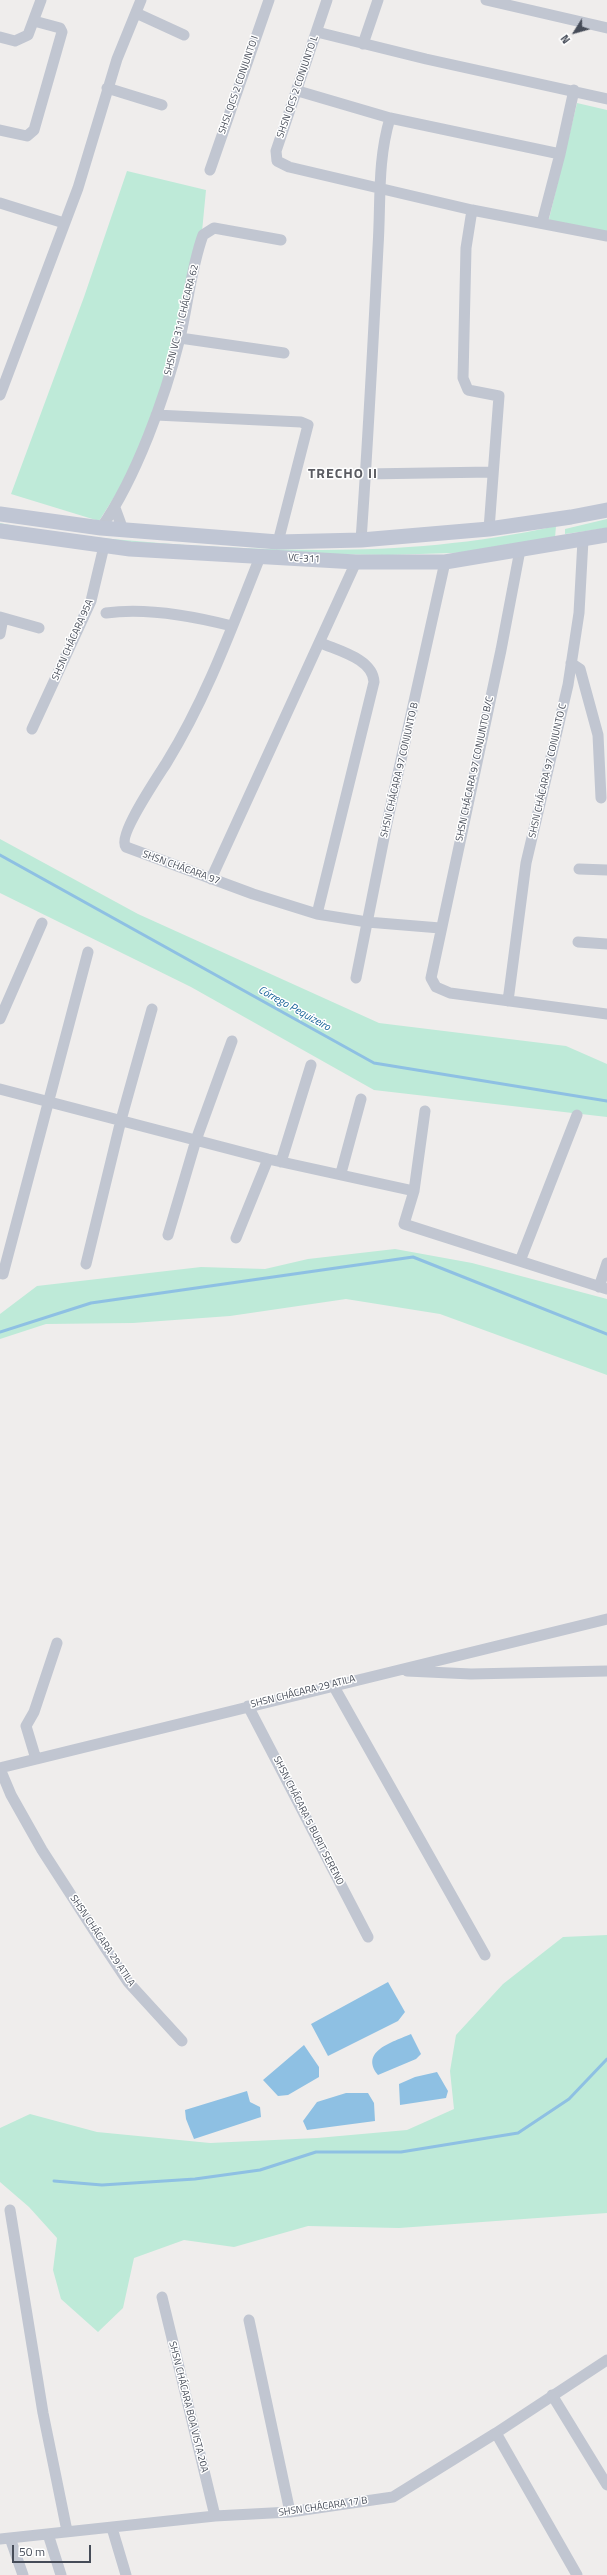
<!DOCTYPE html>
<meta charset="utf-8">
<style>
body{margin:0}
#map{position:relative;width:607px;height:2575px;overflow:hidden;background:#efedec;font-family:"Titillium Web",sans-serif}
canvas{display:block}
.north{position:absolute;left:555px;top:12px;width:40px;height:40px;-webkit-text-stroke:3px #fff;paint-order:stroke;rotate:233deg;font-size:11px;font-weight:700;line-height:16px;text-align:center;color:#464c58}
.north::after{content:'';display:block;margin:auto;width:14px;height:18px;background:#464c58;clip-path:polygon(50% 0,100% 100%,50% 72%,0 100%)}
.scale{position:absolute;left:12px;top:2545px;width:79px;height:18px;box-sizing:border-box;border:2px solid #464c58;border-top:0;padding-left:5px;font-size:12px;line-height:14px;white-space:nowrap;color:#464c58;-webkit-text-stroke:3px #fff;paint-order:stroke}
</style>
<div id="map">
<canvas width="607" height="2575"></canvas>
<div class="north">N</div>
<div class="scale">50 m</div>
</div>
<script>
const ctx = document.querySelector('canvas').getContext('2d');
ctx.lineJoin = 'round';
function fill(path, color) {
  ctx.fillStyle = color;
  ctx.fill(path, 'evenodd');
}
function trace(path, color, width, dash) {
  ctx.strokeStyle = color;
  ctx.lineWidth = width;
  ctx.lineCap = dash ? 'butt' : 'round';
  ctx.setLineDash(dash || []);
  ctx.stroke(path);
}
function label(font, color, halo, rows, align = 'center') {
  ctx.font = font + ' "Titillium Web",sans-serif';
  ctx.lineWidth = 3;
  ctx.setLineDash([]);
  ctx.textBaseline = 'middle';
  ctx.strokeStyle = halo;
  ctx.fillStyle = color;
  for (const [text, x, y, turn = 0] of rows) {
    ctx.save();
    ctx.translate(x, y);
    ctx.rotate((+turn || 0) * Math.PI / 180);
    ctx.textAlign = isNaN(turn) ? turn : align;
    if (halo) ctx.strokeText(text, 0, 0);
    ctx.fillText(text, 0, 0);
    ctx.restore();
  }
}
fill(new Path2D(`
 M577 103 607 110V236L554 224 549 219Z
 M127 171 206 190 201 242 180 338 132 469 99 521 11 494 84 297Z
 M607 519V528L565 534V529Z
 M0 523C61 536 123 540 186 545 315 553 429 554 556 526L555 538 481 552 389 555 266 553 173 549 0 528Z
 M0 839 138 914 379 1023 566 1046 607 1064V1117L374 1090 191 987 0 893Z
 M395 1249 472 1263 607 1299V1375L440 1314 346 1299 230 1316 133 1323 46 1324 0 1339V1314L37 1286 201 1267 265 1269 308 1259Z
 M607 1935V2213L399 2228 308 2226 234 2247 184 2240 134 2258 123 2308 98 2332 61 2299 53 2270 57 2238 29 2207 0 2182V2128L30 2114 97 2132 210 2143 317 2138 407 2130 454 2109 450 2071 456 2035 503 1984 563 1937Z`), '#beead8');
fill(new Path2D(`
 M388 1982 405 2012 398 2021 328 2056 311 2024Z
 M411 2034 421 2054 416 2059 378 2075C359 2051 393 2042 411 2034Z
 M304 2045 319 2067V2077L288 2095 278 2096 263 2080Z
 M437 2072 448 2091 446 2098 400 2105 399 2084 415 2077Z
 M247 2091 250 2102 260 2107 261 2117 194 2139 186 2119 185 2110Z
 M346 2093H368L374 2103 375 2121 307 2130 303 2121 317 2102Z`), '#8ec0e3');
trace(new Path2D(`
 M0 855 374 1063 607 1101
 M0 1332 91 1303 413 1257 607 1334
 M54 2181 102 2185 195 2179 260 2170 316 2152H401L518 2133 569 2099 607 2059`), '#8ec0e3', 3);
trace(new Path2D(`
 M327 0 276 151 277 161 289 167 472 210 607 236
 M486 0 607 28
 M136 13 184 35
 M317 32 426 59 607 99
 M0 37 15 41 28 35 41 0
 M363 44 378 0
 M107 88 162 105
 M298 91 390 118 560 154
 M0 130 27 136 34 130 62 32 60 28 34 21
 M210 170 269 0
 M0 203 64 223
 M472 210 466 248 463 378 468 390 499 396 489 529
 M542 223 560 154 574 90
 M180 338 284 353
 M0 395 78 188 117 59 141 0
 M156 415 301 422 308 425 278 542
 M365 474 492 472
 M115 508 123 530
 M101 528C136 478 165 398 180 338 188 304 191 268 203 235L214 228 281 240
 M361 540C368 442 373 345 378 247 381 202 377 162 390 118
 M520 550 501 650 431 978 436 987 450 993 607 1014
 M260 557C232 627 207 697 167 762 159 775 117 836 126 847L253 894 317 914 374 682C373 659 339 651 321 643
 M106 613C147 607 193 616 232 626
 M0 617 39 628
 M0 634 3 618
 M571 663 580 669 598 735 601 798
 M32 729 91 601 104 546
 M579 869 607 870
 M211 879 356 562
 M317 914 367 922 440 928
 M578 942 607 944
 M356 978 387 823 445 562
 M508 1001 526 863 568 685 579 613 583 540
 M0 1019 42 923
 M0 1089 268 1159 414 1191
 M425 1111 414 1191 404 1224 607 1289
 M281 1162 311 1065
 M341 1173 361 1099
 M168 1235 196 1140 232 1041
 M236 1238 268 1159
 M520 1261 577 1115
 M86 1264 121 1120 152 1009
 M3 1274 88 952
 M599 1287 607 1263
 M407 1671 471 1674 607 1671
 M333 1685 485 1955
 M248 1706 368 1937
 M36 1759 26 1726 34 1712 57 1643
 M0 1768 607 1619
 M0 1769 11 1795 42 1850 104 1946 128 1982 182 2041
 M10 2210 43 2413 67 2531
 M162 2297 215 2516
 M249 2320 290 2512
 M552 2395 607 2485
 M496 2433 577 2575
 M112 2528 126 2575
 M48 2534 61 2575
 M10 2538 23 2575
 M0 2539 215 2516 290 2512 393 2497 496 2433 607 2360`), '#c1c6d1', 11);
trace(new Path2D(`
 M0 514 101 528 278 542 361 540 489 529 571 517 607 510
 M0 531 130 549 356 562H445L607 535`), '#c0c6d4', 15);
label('10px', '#464c58', '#fff', [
 ["SHSL QCS 2 CONJUNTO I",239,85,-71],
 ["SHSN QCS 2 CONJUNTO L",298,87,-71],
 ["SHSN VC 311 CHÁCARA 62",182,320,-76],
 ["VC-311",304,559,3],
 ["SHSN CHÁCARA 95A",73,640,-66],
 ["SHSN CHÁCARA 97 CONJUNTO B/C",475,769,-78],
 ["SHSN CHÁCARA 97 CONJUNTO B",400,770,-77],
 ["SHSN CHÁCARA 97 CONJUNTO C",548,771,-77],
 ["SHSN CHÁCARA 97",181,868,20],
 ["SHSN CHÁCARA 29 ATILA",303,1692,-14],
 ["SHSN CHÁCARA 5 BURIT SERENO",308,1821,63],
 ["SHSN CHÁCARA 29 ATILA",102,1941,56],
 ["SHSN CHÁCARA BOA VISTA 20A",188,2407,76],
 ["SHSN CHÁCARA 17 B",323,2507,-8]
]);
label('italic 11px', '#186499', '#fff', [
 ["Córrego Pequizeiro",294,1009,29]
]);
ctx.letterSpacing = '1px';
label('bold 14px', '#5a5b61', '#fff', [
 ["TRECHO II",343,475]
]);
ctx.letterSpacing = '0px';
</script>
